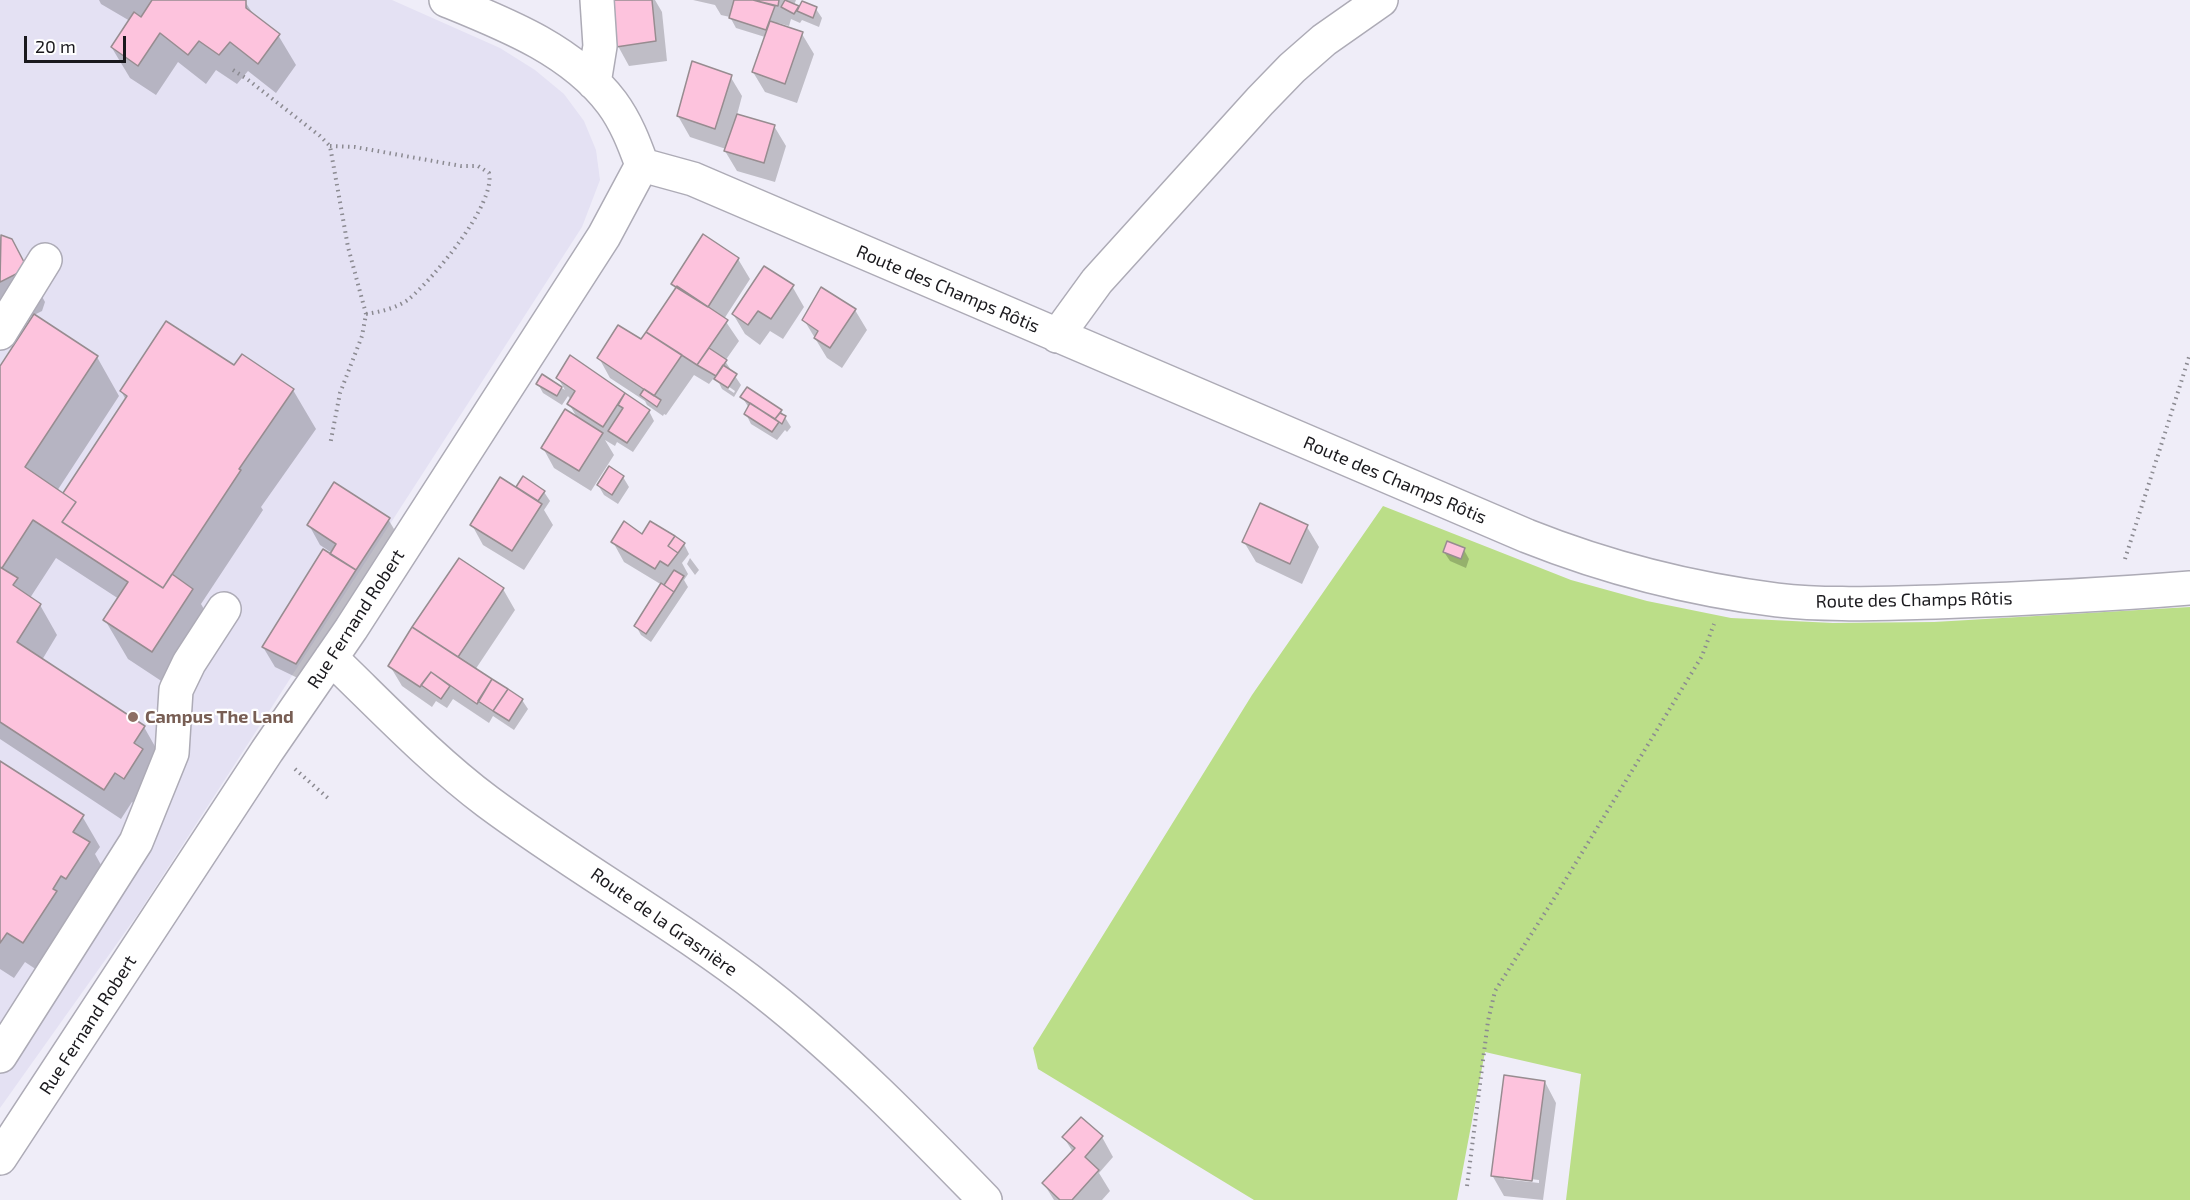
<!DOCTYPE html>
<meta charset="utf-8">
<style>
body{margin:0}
#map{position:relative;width:2190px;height:1200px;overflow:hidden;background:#efedf8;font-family:"Exo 2",sans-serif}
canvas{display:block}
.scale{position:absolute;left:24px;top:36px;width:102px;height:27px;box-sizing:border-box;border:3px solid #1a191d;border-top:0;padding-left:8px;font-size:18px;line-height:21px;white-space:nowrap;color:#1a191d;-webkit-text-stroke:4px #fff;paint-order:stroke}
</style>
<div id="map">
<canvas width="2190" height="1200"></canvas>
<div class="scale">20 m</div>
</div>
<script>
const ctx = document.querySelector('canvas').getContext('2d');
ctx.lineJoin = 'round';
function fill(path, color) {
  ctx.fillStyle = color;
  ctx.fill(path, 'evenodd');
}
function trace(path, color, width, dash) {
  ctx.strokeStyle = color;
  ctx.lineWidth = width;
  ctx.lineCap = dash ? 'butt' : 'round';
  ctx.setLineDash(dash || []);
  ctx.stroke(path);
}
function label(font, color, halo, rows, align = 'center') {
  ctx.font = font + ' "Exo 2",sans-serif';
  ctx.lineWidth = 4.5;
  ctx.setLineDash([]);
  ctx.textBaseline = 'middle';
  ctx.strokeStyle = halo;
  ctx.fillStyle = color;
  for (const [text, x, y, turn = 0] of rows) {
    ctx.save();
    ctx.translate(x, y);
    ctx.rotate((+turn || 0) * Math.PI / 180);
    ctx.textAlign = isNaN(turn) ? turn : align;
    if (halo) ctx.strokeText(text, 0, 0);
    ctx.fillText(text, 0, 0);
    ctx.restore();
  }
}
fill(new Path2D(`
 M0 0H392L500 48 535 70 564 94 584 121 596 150 600 180 582 227 138 914 0 1108Z`), '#e4e1f3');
fill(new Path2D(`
 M1383 506 1571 580 1647 601 1731 618 1833 623 1934 622 2190 607V1200H1566L1581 1074 1485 1052 1457 1200H1254L1038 1069 1033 1048 1252 695Z`), '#bbde88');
fill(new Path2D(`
 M99 0H244L255 17 278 35 296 65 276 93 248 71 237 84 216 70 206 84 178 62 156 95 130 78 112 48 130 21 101 4Z
 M612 0H655L662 12 667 61 629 66 618 46Z
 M693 0H796L794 5 800 9H816L822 18 819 27 802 20 800 23 791 19 789 26 778 23 777 25 802 34 814 54 797 103 765 92 753 72 765 37 736 28 730 17 721 15 715 5Z
 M730 76 742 96 737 115 774 126 786 146 775 182 737 171 725 151 726 149 690 137 678 116Z
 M0 237 11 240 45 302 42 311 0 332Z
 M738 259 750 279 724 319 739 341 725 361 741 385 734 397 722 389 719 383 734 393 735 391 718 379V382L713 379 709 384 694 375 666 415 664 414 663 416 647 405 645 401 610 378 599 358 642 341 676 290 673 284Z
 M792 286 804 307 783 339 770 331 760 345 745 334 733 314Z
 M855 310 867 330 842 368 827 358 804 320Z
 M97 357 119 396 57 491 63 495 126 400 121 391 234 368 293 390 316 429 261 507 263 510 201 604 215 628 175 690 128 659 105 620 119 599 56 558 30 598 40 605 57 635 42 660 144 727 161 757 141 808 132 802 121 819 0 739V369Z
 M571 357 649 411 654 421 633 452 617 442 615 446 605 440 614 455 591 491 554 468 543 448 578 419 569 404 571 400 568 396 562 405 543 393 538 384 543 376 565 390 558 378Z
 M747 389 781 411 791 427 787 432 785 430 777 440 751 424 746 414 749 408 742 397Z
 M623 477 629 487 618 504 604 495 598 485Z
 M524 478 544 492 550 501 544 510 553 525 524 570 483 545 472 525 516 489Z
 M388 519 400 539 308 683 275 667 263 647 332 553 320 545 309 525Z
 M1307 527 1319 547 1302 584 1256 562 1244 542Z
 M643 536 684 544 689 554 682 563 688 574 684 580 688 587 651 642 641 635 636 626 662 585 624 562 613 542Z
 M1464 550 1469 559 1466 568 1450 561 1444 552Z
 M690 558 699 570 695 575 687 564Z
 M503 589 515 610 475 670 522 700 528 709 514 730 493 716 489 723 453 699 447 708 436 701 432 707 402 686 390 666Z
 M0 762 82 816 100 847 95 854 106 874 40 972 25 962 14 978 0 969Z
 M1545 1082 1556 1103 1543 1200 1504 1196 1492 1175ZM1504 1176 1539 1180V1183L1504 1179Z
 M1102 1137 1113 1157 1099 1173 1110 1191 1102 1200H1054L1044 1184 1073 1152 1064 1138Z`), '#0003');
const building = new Path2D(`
 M152 0H246V8L280 34 258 64 230 42 219 55 199 41 188 55 160 33 138 66 111 47 134 12 141 17Z
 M611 0H652L656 41 616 47Z
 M734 0H753L775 6 766 30 729 18Z
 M753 0H779L778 6Z
 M785 0 799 6 794 14 781 7Z
 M802 1 817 7 813 18 797 11Z
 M770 21 803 32 785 84 752 72Z
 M692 61 732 75 715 129 677 116Z
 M737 114 775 125 764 163 724 151Z
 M703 234 739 258 708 307 671 284Z
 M1 235 12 239 24 262 20 272 0 282Z
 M764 266 794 285 771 319 758 311 748 325 732 314Z
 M677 286 728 320 697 365 646 332Z
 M821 287 856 309 830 348 814 338 818 331 802 320Z
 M34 314 98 356 25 467 76 502 62 522 163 588 172 574 193 589 152 652 103 620 128 582 33 520 2 568 0 567V366Z
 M166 321 234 365 242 354 294 389 239 469 241 470 163 588 62 522 76 502 63 493 127 396 120 391Z
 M618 325 641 339 646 332 682 355 654 396 597 358Z
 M709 348 727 360 716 376 697 365Z
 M570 355 625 393 603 427 567 404 575 391 556 378Z
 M723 365 737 374 728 388 714 379Z
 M542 374 562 387 557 396 536 384Z
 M747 387 782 410 775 419 740 397Z
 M644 389 661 400 657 407 640 395Z
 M625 393 650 410 627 443 608 431 623 408 618 405Z
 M750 403 779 422 772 432 744 414Z
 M565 409 603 433 579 471 541 448Z
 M780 413 786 416 782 424 775 419Z
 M609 466 624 476 612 495 597 485Z
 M523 476 545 491 538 501 516 487Z
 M500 477 542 504 512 551 470 525Z
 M334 482 390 518 356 570 330 554 336 544 307 525Z
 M1260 503 1308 525 1290 564 1242 542Z
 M624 521 642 534 650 521 675 536 668 546 678 553 668 566 660 561 655 569 611 542Z
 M675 536 685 543 678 553 668 546Z
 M1447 541 1465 548 1461 559 1443 552Z
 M323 549 356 570 296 664 262 647Z
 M459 558 504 588 458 657 412 627Z
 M0 567 18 578 13 585 41 604 17 642 145 726 134 743 143 749 124 779 115 773 104 790 0 722Z
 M674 570 684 576 674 592 664 585Z
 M661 583 674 592 646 634 634 626Z
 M412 627 492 679 477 704 431 672 420 687 388 666Z
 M431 672 450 686 441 699 421 685Z
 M492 679 508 689 493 711 478 701Z
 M508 689 523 699 509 721 493 711Z
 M0 761 84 815 73 832 90 842 66 879 61 876 53 889 57 891 23 943 7 933 0 943Z
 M1504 1075 1545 1081 1532 1181 1491 1176Z
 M1081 1117 1103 1136 1085 1157 1099 1170 1072 1200H1060L1042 1183 1075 1148 1062 1137Z`);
fill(building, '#fdc3dd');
trace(building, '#978c90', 1.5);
const minor = new Path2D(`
 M446 0C505 24 572 50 612 103 626 122 634 143 642 165
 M594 83 600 46 597 0
 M642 165 693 179 1527 536C1610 569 1689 589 1777 600 1830 606 1883 603 1936 602 2021 599 2105 595 2190 588
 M0 333 45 260
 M1057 336 1097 281 1260 101 1292 68 1324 40 1381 0
 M331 658C382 707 432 760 488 802 578 869 676 923 764 992 843 1054 915 1128 985 1200
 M0 1056 136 842 172 753 176 690 189 663 224 609
 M0 1158 267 751 351 629 604 236 642 165`);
trace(minor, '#adabb6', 36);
trace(new Path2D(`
 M233 70 247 79 320 136 330 146 348 247 366 314 362 336 340 393 330 445
 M330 146 355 147 461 166H478L489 173C496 204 433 279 409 299 397 308 380 312 366 314
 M2125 559 2190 354
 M295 769 330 800
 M1467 1186 1488 1021 1495 991 1555 897 1702 656 1714 624`), '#8b8a91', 4, [1.5, 4.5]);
trace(minor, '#fff', 33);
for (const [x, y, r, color] of [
 [133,717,6,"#8d6e63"]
]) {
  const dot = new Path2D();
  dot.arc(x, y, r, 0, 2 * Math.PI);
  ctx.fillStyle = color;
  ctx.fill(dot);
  trace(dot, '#fff', 2);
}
label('18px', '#1a191d', '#fff', [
 ["Route des Champs Rôtis",948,289,23],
 ["Route des Champs Rôtis",1395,480,23],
 ["Route des Champs Rôtis",1914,600,-1],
 ["Rue Fernand Robert",356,619,-57],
 ["Route de la Grasnière",664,922,35],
 ["Rue Fernand Robert",88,1025,-57]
]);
label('bold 18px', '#785e54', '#fff', [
 ["Campus The Land",145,717]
], 'left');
</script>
